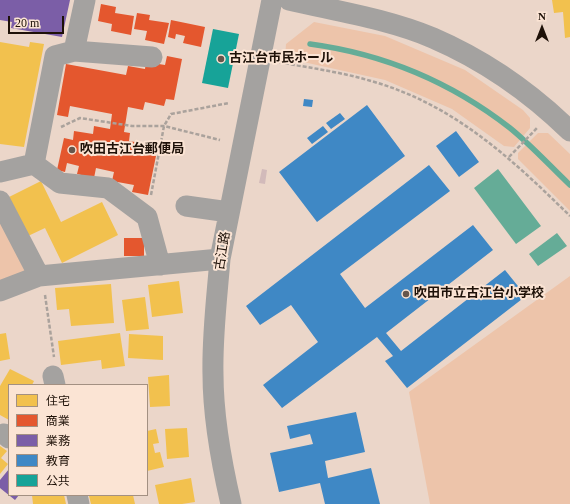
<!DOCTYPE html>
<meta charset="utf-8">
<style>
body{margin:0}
#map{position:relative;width:570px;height:504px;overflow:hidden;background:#ebd6c9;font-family:"Times New Roman","Noto Sans JP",serif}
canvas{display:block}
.legend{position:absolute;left:8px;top:384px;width:140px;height:112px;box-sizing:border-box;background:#fbe4d4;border:1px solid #a39082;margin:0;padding:5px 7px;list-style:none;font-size:12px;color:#1e1108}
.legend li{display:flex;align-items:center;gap:8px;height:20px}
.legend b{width:20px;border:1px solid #a39082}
.north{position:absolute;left:522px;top:8px;width:40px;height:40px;-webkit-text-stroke:3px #fbe4d4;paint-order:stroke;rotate:0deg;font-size:11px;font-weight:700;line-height:16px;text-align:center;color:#1e1108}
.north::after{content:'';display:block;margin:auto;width:14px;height:18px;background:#1e1108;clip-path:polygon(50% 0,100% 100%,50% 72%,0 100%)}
.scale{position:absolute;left:8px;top:16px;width:56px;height:18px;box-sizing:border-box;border:2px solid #1e1108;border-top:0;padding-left:5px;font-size:12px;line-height:14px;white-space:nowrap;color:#1e1108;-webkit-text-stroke:3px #fbe4d4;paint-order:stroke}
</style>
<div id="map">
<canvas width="570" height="504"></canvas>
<ul class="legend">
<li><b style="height:11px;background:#f2c14e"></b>住宅</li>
<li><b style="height:11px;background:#e4572e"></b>商業</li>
<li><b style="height:11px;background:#7b5ea7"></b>業務</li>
<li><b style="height:11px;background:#3f88c5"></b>教育</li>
<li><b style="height:11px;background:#17a398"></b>公共</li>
</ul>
<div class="north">N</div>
<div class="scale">20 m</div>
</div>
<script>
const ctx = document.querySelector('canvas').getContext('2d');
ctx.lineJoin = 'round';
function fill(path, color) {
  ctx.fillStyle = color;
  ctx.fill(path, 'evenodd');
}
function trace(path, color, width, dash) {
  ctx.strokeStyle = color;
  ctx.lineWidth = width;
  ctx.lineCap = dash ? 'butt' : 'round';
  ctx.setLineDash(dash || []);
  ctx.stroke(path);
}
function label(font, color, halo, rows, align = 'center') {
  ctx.font = font + ' "Times New Roman","Noto Sans JP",serif';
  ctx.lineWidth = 4;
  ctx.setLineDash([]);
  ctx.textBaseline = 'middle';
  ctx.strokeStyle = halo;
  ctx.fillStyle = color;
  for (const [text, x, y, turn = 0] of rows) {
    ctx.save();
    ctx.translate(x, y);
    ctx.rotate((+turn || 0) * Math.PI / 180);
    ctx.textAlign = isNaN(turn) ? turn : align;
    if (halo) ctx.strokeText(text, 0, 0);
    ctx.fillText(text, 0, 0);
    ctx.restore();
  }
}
fill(new Path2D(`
 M314 22 385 36 465 70 523 110 530 118V128L514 147 504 146 452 109 385 80 285 58 286 44Z
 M538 133H548L570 154V211L518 159V153Z
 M0 219 25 266V272L0 282Z
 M570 276V504H430L409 392Z`), '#edc4aa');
fill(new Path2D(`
 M498 169 541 226 516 244 474 188Z
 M557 233 567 246 538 266 529 254Z`), '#65ac97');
fill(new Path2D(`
 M552 0H570V37L565 38 563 12 554 13Z
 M0 42 29 47 30 42 44 44 24 147 0 144Z
 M41 181 61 222 102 202 118 235 62 263 45 228 28 236 9 197Z
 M179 281 183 313 152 317 148 285Z
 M111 284 114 323 71 326 69 309 57 310 55 288Z
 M145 297 149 329 126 331 122 300Z
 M6 333 10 359 0 361V334Z
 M120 333 125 366 102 369 101 360 61 365 58 341Z
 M129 334 163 336V360L128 358Z
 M10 369 34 381 32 385H9V420L0 415V386Z
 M169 375 170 406 150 407 148 377Z
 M187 428 189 457 167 459 165 429Z
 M156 429 159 443 153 444 155 453 160 452 164 467 147 471V431Z
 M0 446 7 451 1 458 8 464 0 474Z
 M191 478 195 502 182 504H159L155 485Z
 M32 495H64L66 504H33Z
 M93 495H133L135 504H91L89 496Z`), '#f2c14e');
fill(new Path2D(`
 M101 4 116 7 115 13 134 16 131 35 111 31 112 24 98 21Z
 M137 13 150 15 149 20 169 23 164 44 145 40 147 31 134 29Z
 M171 20 205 27 201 47 183 43 185 36 176 34 175 39 168 37Z
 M167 56 182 59 174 100 166 99 164 106 145 102 143 110 128 107 124 132 130 133 129 141 141 143 139 152 156 156 148 195 132 192 134 185 112 181 114 172 96 168 94 178 77 174 79 166 67 163 65 172 57 170 64 138 73 140 74 131 93 134 94 126 110 129 112 114 70 106 68 117 57 115 66 64 126 75 128 66 145 69 146 62 165 65Z
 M124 238H144V256H124Z`), '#e4572e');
fill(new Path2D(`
 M0 0H70L62 37 11 28 12 22 0 20Z
 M9 469V495H19L15 500 0 488V480Z`), '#7b5ea7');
fill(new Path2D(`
 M304 99 313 100 312 107 303 106Z
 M367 105 405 156 317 222 279 172Z
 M340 113 345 119 331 129 326 123Z
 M323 126 328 132 312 144 307 138Z
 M456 131 479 162 459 177 436 146Z
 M429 165 450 191 340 274 365 308 473 225 493 250 386 333 401 351 505 270 526 296 407 388 385 361 393 356 377 337 282 408 263 385 318 342 291 305 260 325 246 306Z
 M356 412 365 452 325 461 328 478 371 468 380 504H325L320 483 279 492 270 453 313 444 310 434 290 439 287 426Z`), '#3f88c5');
fill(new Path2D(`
 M213 29 239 34 228 88 202 83Z`), '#17a398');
trace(new Path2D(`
 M310 44C384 54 451 82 510 128 531 145 550 166 570 185`), '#65ac97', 5.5);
fill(new Path2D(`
 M262 169 267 170 265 184 259 183Z`), '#d2baba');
trace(new Path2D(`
 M279 62C310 68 341 72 371 81 453 104 511 158 570 216
 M61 127 80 118 132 126H164L220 140
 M509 157 538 127
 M151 195 164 126 171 114 229 103
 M45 295 54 357`), '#aaa29c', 2.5, [4, 2]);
trace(new Path2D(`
 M289 0C336 11 388 19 433 38 484 60 530 92 570 131
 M74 51 152 57
 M34 164 60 183 108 188 147 217 160 265
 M0 172 34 164 55 56 74 51 85 0
 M0 201 39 276
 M186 206 229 212
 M0 291 39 276 220 259
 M53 376 55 385
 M4 434 9 438
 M77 495 79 504
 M231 504C221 461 213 418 213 374 212 336 217 297 220 259L272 0`), '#a4a2a0', 21);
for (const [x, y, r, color] of [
 [221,59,4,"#66564c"],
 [72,150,4,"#66564c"],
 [406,294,4,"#66564c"]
]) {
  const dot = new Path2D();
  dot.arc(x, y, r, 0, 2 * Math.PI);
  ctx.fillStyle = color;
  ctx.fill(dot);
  trace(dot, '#fbe4d4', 1.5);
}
label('bold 13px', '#1e1108', '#fbe4d4', [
 ["古江台市民ホール",229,59],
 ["吹田古江台郵便局",80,150],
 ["吹田市立古江台小学校",414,294]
], 'left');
label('13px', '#1e1108', '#fbe4d4', [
 ["古江路",223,251,-81]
]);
</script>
